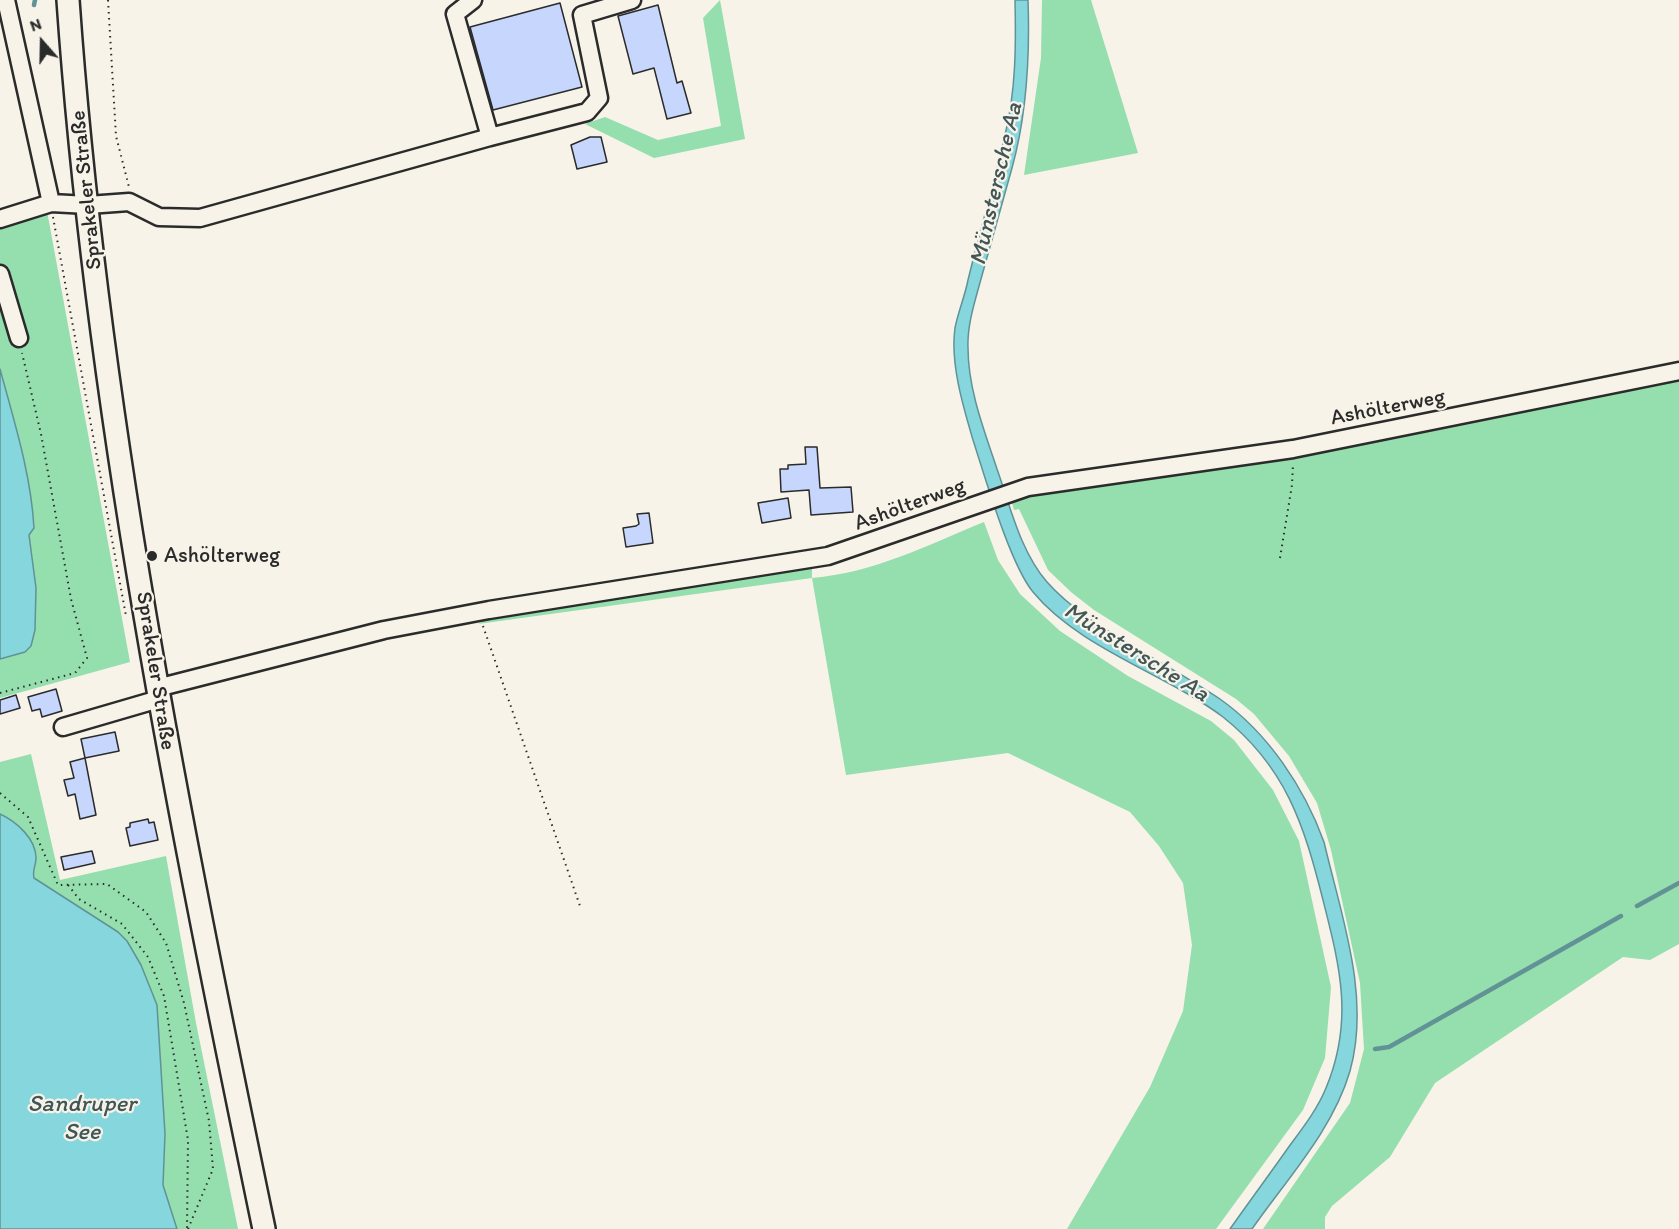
<!DOCTYPE html>
<meta charset="utf-8">
<style>
body{margin:0}
#map{position:relative;width:1679px;height:1229px;overflow:hidden;background:#f7f3e8;font-family:Itim,sans-serif}
canvas{display:block}
.north{position:absolute;left:12px;top:12px;width:60px;height:60px;-webkit-text-stroke:4px #f7f3e8;paint-order:stroke;rotate:340deg;font-size:16px;font-weight:700;line-height:24px;text-align:center;color:#2b2b2b}
.north::after{content:'';display:block;margin:auto;width:21px;height:27px;background:#2b2b2b;clip-path:polygon(50% 0,100% 100%,50% 72%,0 100%)}
</style>
<div id="map">
<canvas width="1679" height="1229"></canvas>
<div class="north">N</div>
</div>
<script>
const ctx = document.querySelector('canvas').getContext('2d');
ctx.lineJoin = 'round';
function fill(path, color) {
  ctx.fillStyle = color;
  ctx.fill(path, 'evenodd');
}
function trace(path, color, width, dash) {
  ctx.strokeStyle = color;
  ctx.lineWidth = width;
  ctx.lineCap = dash ? 'butt' : 'round';
  ctx.setLineDash(dash || []);
  ctx.stroke(path);
}
function label(font, color, halo, rows, align = 'center') {
  ctx.font = font + ' Itim,sans-serif';
  ctx.lineWidth = 4.5;
  ctx.setLineDash([]);
  ctx.textBaseline = 'middle';
  ctx.strokeStyle = halo;
  ctx.fillStyle = color;
  for (const [text, x, y, turn = 0] of rows) {
    ctx.save();
    ctx.translate(x, y);
    ctx.rotate((+turn || 0) * Math.PI / 180);
    ctx.textAlign = isNaN(turn) ? turn : align;
    if (halo) ctx.strokeText(text, 0, 0);
    ctx.fillText(text, 0, 0);
    ctx.restore();
  }
}
fill(new Path2D(`
 M720 0 745 139 654 158 585 124 605 117 658 140 721 126 703 18Z
 M1042 0H1091L1138 153 1024 175 1041 58Z
 M47 211 130 662 0 698V659L25 652 35 630 36 613 28 535 34 528 20 443 0 369V229Z
 M1679 378V944L1650 960 1623 957 1435 1083 1390 1157 1332 1206 1325 1217V1229H1263L1350 1103 1364 1049 1360 983 1331 850 1317 803 1289 756 1254 714 1236 699 1094 610 1071 592 1048 570 1019 509 1014 510 1011 499 1023 494 1299 456Z
 M984 522 998 560 1020 594 1060 631 1128 676 1211 721 1234 740 1273 790 1299 841 1331 987 1325 1058 1303 1110 1216 1229H1067L1150 1087 1183 1011 1192 945 1183 883 1159 846 1130 812 1008 753 846 775 812 578 478 624 494 616 812 564V578C873 573 928 545 984 522Z
 M31 754 60 880 166 856 196 1023 238 1229H177L163 1185 165 1134 157 1005 141 965 127 941 34 878 4 816 0 814V762Z`), '#95dead');
const water = new Path2D(`
 M1015 0H1028C1030 57 1027 114 1012 168 1002 205 991 242 981 279 975 301 967 325 968 348 968 389 984 430 997 469 1010 505 1020 551 1047 582 1071 609 1103 628 1134 647 1163 664 1192 680 1220 699 1268 733 1304 787 1324 842 1341 915 1371 996 1350 1071 1333 1130 1286 1180 1252 1229H1230C1249 1202 1269 1175 1288 1148 1302 1129 1317 1110 1326 1088 1354 1021 1340 967 1323 900 1304 825 1286 767 1223 717 1166 674 1079 648 1033 592 1010 564 985 477 973 440 963 406 950 363 955 328 958 312 965 296 968 280 980 231 994 183 1005 135 1016 90 1016 45 1015 0Z
 M0 369C14 421 31 474 34 528L29 535 36 588 35 630 31 646 25 652 0 659Z
 M0 814C17 822 36 839 36 858 36 866 32 870 34 878L118 932 127 941 141 965 157 1005 165 1134 163 1185 177 1229H0Z`);
fill(water, '#85d6dd');
trace(water, '#619296', 1.5);
trace(new Path2D(`
 M34 5 35 0
 M1637 906 1679 883
 M1375 1049 1389 1047 1621 916`), '#619296', 4.5);
const building = new Path2D(`
 M560 3 582 87 493 110 470 27Z
 M658 5 677 83 682 81 691 113 667 119 654 68 633 74 618 16Z
 M590 137H601L607 162 577 169 571 145Z
 M805 447H817L820 488 851 487 853 512 811 515 809 490 781 492 780 469H788V465L806 464Z
 M788 498 791 518 762 523 758 503Z
 M649 513 653 543 626 547 623 528 636 526 639 524 637 514Z
 M56 689 62 711 42 717 40 709 32 711 28 697Z
 M16 695 20 708 0 714V700Z
 M115 732 119 751 85 758 81 739Z
 M85 758 96 815 80 819 75 794 68 796 64 780 74 778 70 762Z
 M148 819 149 823 154 822 158 840 130 846 126 828 130 827V823Z
 M92 851 95 863 64 870 61 857Z`);
fill(building, '#c6d6fc');
trace(building, '#2b2b2b', 1.5);
const minor = new Path2D(`
 M6 0 51 203
 M490 137 587 112 599 98 582 15 632 0
 M0 219 51 203 88 205 129 202 159 217 200 218 490 137 455 14 473 0
 M0 274 19 338
 M157 688 384 630 489 610 828 556 1028 487 1293 449 1679 371
 M63 727 159 699`);
const major = new Path2D(`
 M68 0C97 414 180 823 264 1229`);
trace(minor, '#2b2b2b', 21);
trace(major, '#2b2b2b', 26);
trace(new Path2D(`
 M108 0 116 136 129 187
 M53 217 126 616
 M1280 558 1292 485 1293 464
 M483 626 580 906
 M0 693 75 673 87 658 71 599 41 434 22 353
 M0 793 28 817 58 885 107 884 146 912 166 943 184 1003 209 1121 213 1169 188 1229
 M68 885 79 899 122 924 148 957 164 996 188 1140 187 1229`), '#2b2b2b', 2, [1.5, 4.5]);
trace(minor, '#f7f3e8', 16);
trace(major, '#f7f3e8', 21);
for (const [x, y, r, color] of [
 [152,556,6,"#2b2b2b"]
]) {
  const dot = new Path2D();
  dot.arc(x, y, r, 0, 2 * Math.PI);
  ctx.fillStyle = color;
  ctx.fill(dot);
  trace(dot, '#f7f3e8', 2);
}
label('22px', '#2b2b2b', '#f7f3e8', [
 ["Sprakeler Straße",87,190,-96],
 ["Ashölterweg",1388,408,-11],
 ["Ashölterweg",910,505,-20],
 ["Sprakeler Straße",155,671,81]
]);
label('22px', '#2b2b2b', '#f7f3e8', [
 ["Ashölterweg",164,556]
], 'left');
label('italic 24px', '#425658', '#f7f3e8', [
 ["Münstersche Aa",997,184,-77],
 ["Münstersche Aa",1136,653,32],
 ["Sandruper",82,1105],
 ["See",82,1133]
]);
</script>
